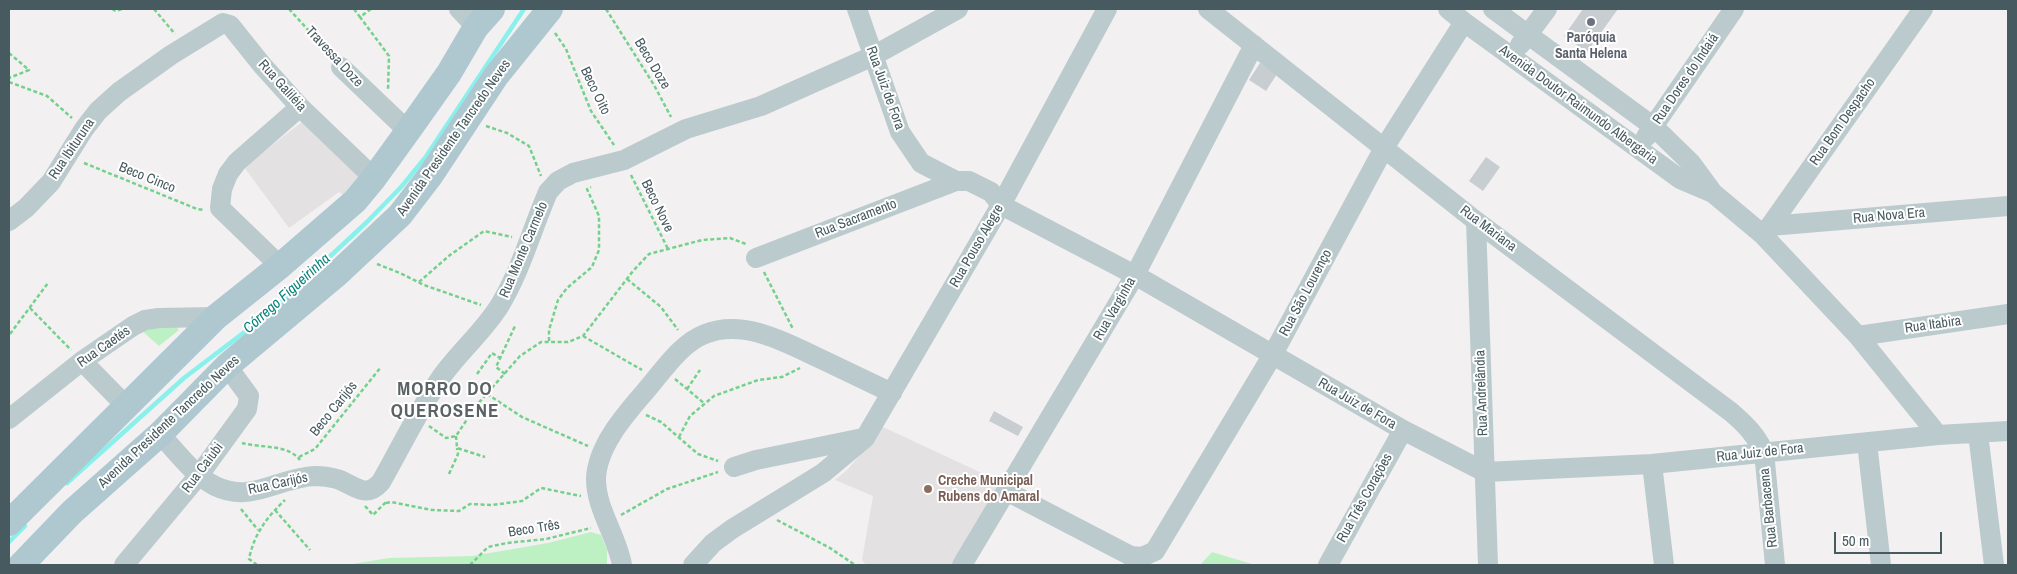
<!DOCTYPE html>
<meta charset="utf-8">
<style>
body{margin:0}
#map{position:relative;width:2017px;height:574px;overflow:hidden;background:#f3f0f1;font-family:"Archivo Narrow",sans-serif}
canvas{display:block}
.frame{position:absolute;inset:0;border:10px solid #475a5f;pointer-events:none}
.scale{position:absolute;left:1834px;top:532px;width:108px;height:22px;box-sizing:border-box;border:2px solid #475a5f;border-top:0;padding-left:6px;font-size:15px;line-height:18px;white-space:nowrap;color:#475a5f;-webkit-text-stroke:4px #fff;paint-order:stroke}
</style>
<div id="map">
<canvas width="2017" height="574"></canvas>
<div class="frame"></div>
<div class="scale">50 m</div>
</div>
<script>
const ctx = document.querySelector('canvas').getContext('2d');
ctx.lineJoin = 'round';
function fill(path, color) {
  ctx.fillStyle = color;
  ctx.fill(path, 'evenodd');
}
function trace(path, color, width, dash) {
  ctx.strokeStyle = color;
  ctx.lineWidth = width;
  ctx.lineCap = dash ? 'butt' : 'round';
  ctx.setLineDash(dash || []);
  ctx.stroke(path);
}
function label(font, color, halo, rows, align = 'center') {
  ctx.font = font + ' "Archivo Narrow",sans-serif';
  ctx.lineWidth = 4;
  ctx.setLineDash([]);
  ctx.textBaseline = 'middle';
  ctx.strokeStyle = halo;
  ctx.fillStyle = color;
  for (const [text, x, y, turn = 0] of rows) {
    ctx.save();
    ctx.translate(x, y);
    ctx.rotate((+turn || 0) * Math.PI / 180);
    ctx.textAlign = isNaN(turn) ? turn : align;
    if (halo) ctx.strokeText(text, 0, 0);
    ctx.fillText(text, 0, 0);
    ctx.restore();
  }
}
fill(new Path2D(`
 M307 118 363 179 343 195 339 192 289 228 244 167Z
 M881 426 1003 483 955 565H866L862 560 873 496 835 480 847 470 872 441Z`), '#e4e1e3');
fill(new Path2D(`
 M175 325 179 330 159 346 140 329Z
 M591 532 601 535 607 550V565H346L389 558 472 556 548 543Z
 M1212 552 1255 565H1200Z`), '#bdf1c4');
trace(new Path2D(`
 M67 483 184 378 267 315 367 222 402 186 425 158 524 9
 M9 542 25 526`), '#89f0eb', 4.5);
fill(new Path2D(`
 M1583 9H1618L1587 52 1564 36Z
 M1260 63 1277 74 1266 91 1249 80Z
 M1486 157 1500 167 1483 191 1469 181Z
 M994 411 1023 427 1018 436 989 421Z`), '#c7cdd0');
trace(new Path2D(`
 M112 9 116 11 122 9
 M154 9 175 34
 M289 9 330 54
 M354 9 360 17
 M371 9 360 17 389 56 388 90
 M606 9 654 85 671 117
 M555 33 566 49 591 111 614 145
 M9 53 29 70 9 78
 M9 82 47 96 72 118
 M486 126 507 133 529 146 541 176
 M84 163 197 209 204 210
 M631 175 668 249
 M377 264 400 273 424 285 481 305
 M764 272 793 329
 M627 279 661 307 678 330
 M419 282 450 255 484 231 512 237
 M30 308 71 350
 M10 334 48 283
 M583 336 642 370
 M549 341V330L558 300 567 288 592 267 599 250V216L587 189 591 187
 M477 374 492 353 500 358
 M505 374 496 367 515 326
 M675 379 705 404
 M687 389 700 370
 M487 394 522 417 588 446
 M646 415 661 422 698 454 718 461
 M429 426 446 438 456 436 476 406 520 356 541 342H568L583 336 633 271 649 254 702 240 730 238 746 244
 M456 436 457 448 485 457
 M679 437 690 416 714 396 758 380 782 377 800 368
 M242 443C260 448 288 444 300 460
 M299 457 315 449 381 367
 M449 474 458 454 457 448
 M386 503 391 502 432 510 459 511 470 504 492 505 522 501 541 488 581 496
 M365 506 373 515 387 501
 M241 509 258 530
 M275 510 310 550
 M621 515 667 489 718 472
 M777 520 830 548 855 565
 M257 565 249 559C254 534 267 517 285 500
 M470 565 488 547 507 543 546 539 591 528`), '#74d18b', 2.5, [4, 2.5]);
trace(new Path2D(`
 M459 9 476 27
 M857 9 900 132 921 163 956 181H969L991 192 1001 205 1135 275 1403 430 1485 472 1652 464 1938 435 2008 431
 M1208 9 1476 221 1731 412C1745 424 1756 435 1764 452L1775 565
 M1448 9 1464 22 1680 179 1713 193
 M1493 9 1654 127 1691 163 1713 193 1762 234 1858 336 1938 435
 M1520 45 1547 9
 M341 67 408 131
 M1646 137 1734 9
 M9 221 26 208 51 182 84 129 98 111 119 92 171 55 223 23 230 25 262 65 300 107 374 178
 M1476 221 1488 565
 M1770 226 2008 206
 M1762 234 1770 226 1923 9
 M756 258 956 181
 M280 266 220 208 222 189 228 174 237 162 300 107
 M1858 336 2008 314
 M82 361 127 407
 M9 419 82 361 133 326 145 320 159 318 216 317
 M1978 433 1994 565
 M160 434C176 451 193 475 215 486 252 504 279 477 315 476 322 476 330 477 337 479 355 485 365 500 381 482 401 447 419 409 442 376 460 351 484 331 500 305 521 270 532 229 548 192L558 181 573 173 624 160 686 129 761 106 873 56 958 9
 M1867 443 1881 565
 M1652 464 1664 565
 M734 467 756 460 863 438
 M1008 492 1131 556 1142 557 1155 551 1272 356 1384 148 1464 22
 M124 565 199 475 247 409 249 396 227 366
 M622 565C617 536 596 509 596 479 597 447 624 416 643 394 661 374 679 344 705 334 745 318 788 344 823 360 846 371 869 382 892 393
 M693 565 713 543 732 529 823 473 865 438 1001 205 1107 9
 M962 565 1135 275 1254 45
 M1328 565 1403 430`), '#bbcacd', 20);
trace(new Path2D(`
 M9 523 216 317 280 266 355 201 374 178 408 131 449 73 476 27 492 9
 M21 565 72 512 160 434 227 366 337 274 400 215 430 176 496 76 550 9`), '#afc8d0', 26);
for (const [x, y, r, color] of [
 [1591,22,5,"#6b7280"],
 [928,489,5,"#8d6e63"]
]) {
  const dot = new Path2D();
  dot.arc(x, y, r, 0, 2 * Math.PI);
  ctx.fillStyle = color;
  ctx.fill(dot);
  trace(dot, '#fff', 2);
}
label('bold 14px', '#5b616d', '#fff', [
 ["Paróquia",1591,38],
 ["Santa Helena",1591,54]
]);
label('14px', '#475a5f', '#fff', [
 ["Travessa Doze",334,57,47],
 ["Beco Doze",652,64,59],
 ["Rua Dores do Indaiá",1686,79,-56],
 ["Rua Galiléia",282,86,48],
 ["Rua Juiz de Fora",885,88,70],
 ["Beco Oito",595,91,64],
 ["Avenida Doutor Raimundo Albergaria",1578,105,36],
 ["Rua Bom Despacho",1843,122,-55],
 ["Avenida Presidente Tancredo Neves",454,138,-55],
 ["Rua Ibituruna",72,149,-56],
 ["Beco Cinco",147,178,22],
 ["Beco Nove",657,206,64],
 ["Rua Nova Era",1889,216,-5],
 ["Rua Sacramento",856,219,-21],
 ["Rua Mariana",1488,229,37],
 ["Rua Pouso Alegre",977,246,-60],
 ["Rua Monte Carmelo",524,250,-67],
 ["Rua São Lourenço",1306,293,-62],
 ["Rua Varginha",1115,309,-60],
 ["Rua Itabira",1933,325,-8],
 ["Rua Caetés",104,347,-35],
 ["Rua Andrelândia",1482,393,-92],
 ["Rua Juiz de Fora",1357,404,30],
 ["Beco Carijós",334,409,-51],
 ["Avenida Presidente Tancredo Neves",169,422,-43],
 ["Rua Juiz de Fora",1760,453,-6],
 ["Rua Caiubi",203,468,-53],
 ["Rua Carijós",278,484,-12],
 ["Rua Três Corações",1365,498,-61],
 ["Rua Barbacena",1769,508,-96],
 ["Beco Três",534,529,-9]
]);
label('bold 14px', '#785e54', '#fff', [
 ["Creche Municipal",938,481],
 ["Rubens do Amaral",938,497]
], 'left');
label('italic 15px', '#09827c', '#fff', [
 ["Córrego Figueirinha",287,294,-42]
]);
ctx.letterSpacing = '1px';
label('bold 19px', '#5c6365', '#fff', [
 ["MORRO DO",445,390],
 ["QUEROSENE",445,412]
]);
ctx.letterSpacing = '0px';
</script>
